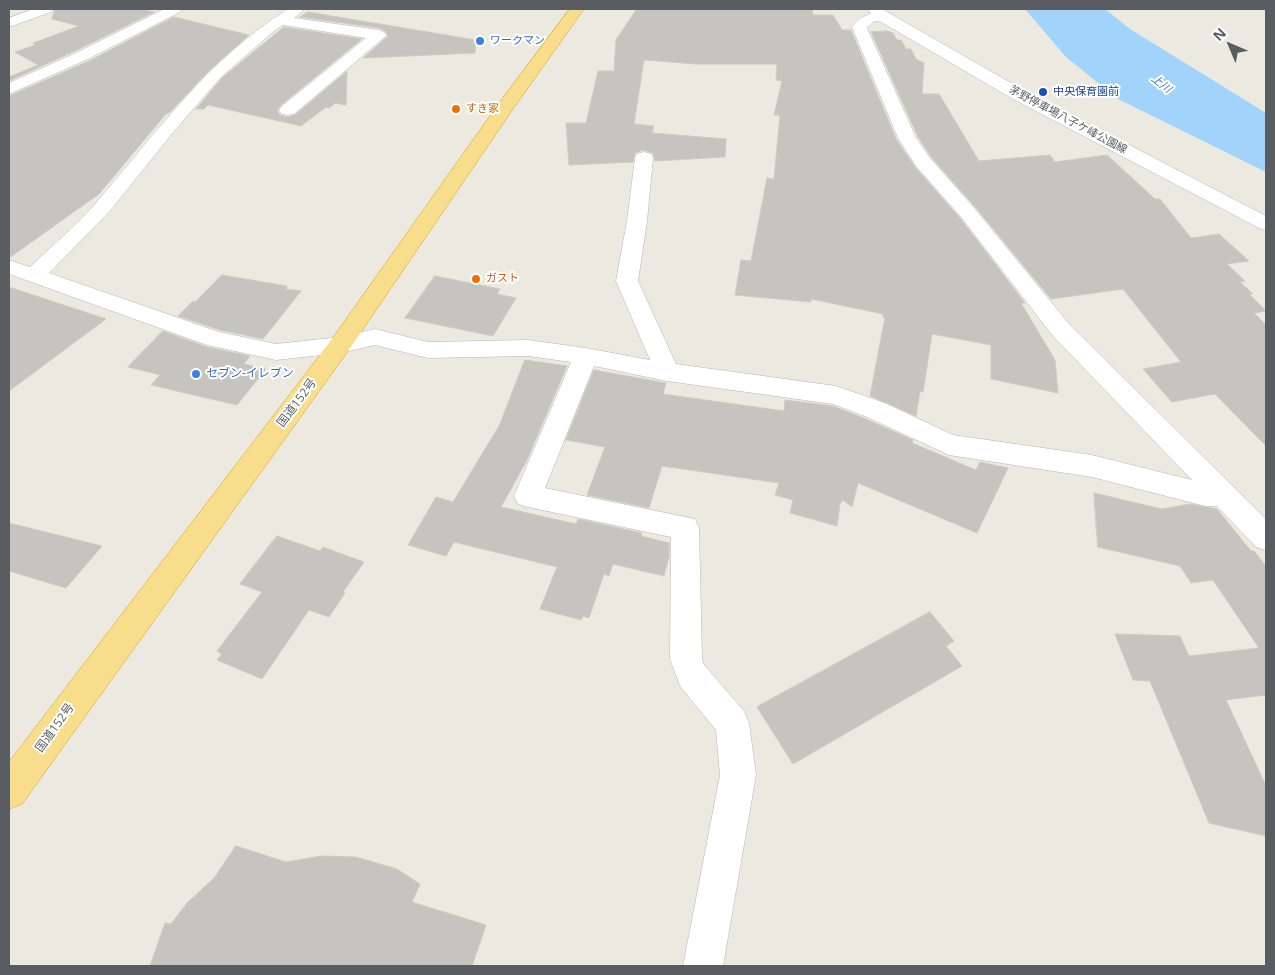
<!DOCTYPE html>
<meta charset="utf-8">
<style>
body{margin:0}
#map{position:relative;width:1275px;height:975px;overflow:hidden;background:#ebe9e0;font-family:"Open Sans",sans-serif}
canvas{display:block}
.frame{position:absolute;inset:0;border:10px solid #595c61;pointer-events:none}
.north{position:absolute;left:1205px;top:20px;width:50px;height:50px;-webkit-text-stroke:4px #fff;paint-order:stroke;rotate:315deg;font-size:14px;font-weight:700;line-height:20px;text-align:center;color:#595c61}
.north::after{content:'';display:block;margin:auto;width:18px;height:22px;background:#595c61;clip-path:polygon(50% 0,100% 100%,50% 72%,0 100%)}
</style>
<div id="map">
<canvas width="1275" height="975"></canvas>
<div class="frame"></div>
<div class="north">N</div>
</div>
<script>
const ctx = document.querySelector('canvas').getContext('2d');
ctx.lineJoin = 'round';
function fill(path, color) {
  ctx.fillStyle = color;
  ctx.fill(path, 'evenodd');
}
function trace(path, color, width, dash) {
  ctx.strokeStyle = color;
  ctx.lineWidth = width;
  ctx.lineCap = dash ? 'butt' : 'round';
  ctx.setLineDash(dash || []);
  ctx.stroke(path);
}
function label(font, color, halo, rows, align = 'center') {
  ctx.font = font + ' "Open Sans","Noto Sans JP",sans-serif';
  ctx.lineWidth = 4;
  ctx.setLineDash([]);
  ctx.textBaseline = 'middle';
  ctx.strokeStyle = halo;
  ctx.fillStyle = color;
  for (const [text, x, y, turn = 0] of rows) {
    ctx.save();
    ctx.translate(x, y);
    ctx.rotate((+turn || 0) * Math.PI / 180);
    ctx.textAlign = isNaN(turn) ? turn : align;
    if (halo) ctx.strokeText(text, 0, 0);
    ctx.fillText(text, 0, 0);
    ctx.restore();
  }
}
fill(new Path2D(`
 M1025 9H1105L1130 29 1266 113V172L1118 99 1066 57Z`), '#a2d3fa');
const building = new Path2D(`
 M55 9H140L154 12 75 51 9 81V77L38 65 15 52 35 45 33 43 79 26 52 19Z
 M637 9H812L813 15H833L842 30H851L896 139 915 167 960 218 1025 303H1021L1055 360 1058 393 991 379V345L932 334 923 392 920 391 916 416 870 396 885 317H883V314L811 299V302L735 295 741 260 751 261 767 178 774 179 780 115H774L782 81 776 80 777 64H696L644 60 634 124 654 126 652 133 726 139 725 157 655 161 653 153 643 150 635 153 633 162 569 165 566 123H586L598 71H614L616 40Z
 M308 12 476 40 475 53 363 58 388 36 385 31 379 28 300 17Z
 M174 17 249 35 207 73 170 112 165 115 99 194 9 258V96L89 61Z
 M284 27 362 39 281 105 277 110 280 115 288 117 295 115 347 71 346 105 335 103 330 108 326 107 301 126 208 105 204 109H196L222 78Z
 M887 31 893 33 897 40H901L906 49H911L916 59 924 63 922 94H939L979 161 1050 155 1055 162 1107 155 1155 199H1160L1191 238 1219 234 1249 261 1227 264 1245 281 1240 282 1253 294H1249L1266 311 1254 313 1266 325V446L1215 394 1172 402 1143 369 1181 362 1123 289 1051 299 976 208 931 157 918 137 871 32Z
 M222 275 287 286 286 289 301 291 263 339 220 330 178 316 193 301 195 302Z
 M435 276 500 289 497 294 516 298 493 336 405 318Z
 M9 287 106 319 9 391Z
 M163 331 207 347 250 356 244 364 266 369 237 405 151 385 160 375 128 367Z
 M525 360 567 366 527 460 501 507 576 524 578 519 642 533 641 536 669 543V557L664 576 613 564 609 576 604 574 589 618 583 616 581 620 540 609 557 567 454 542 446 556 408 545 436 497 453 502 499 426Z
 M594 370 666 383 663 394 784 411 785 400 833 406 866 419 913 440 912 443 976 470 980 462 1008 468 977 533 858 483 852 507 843 500 840 504 837 526 790 513 793 500 775 495 779 483 662 466 649 508 587 495 605 447 566 440Z
 M1094 493 1162 509 1190 504 1217 509 1251 551H1254L1266 566V695L1226 700 1266 786V836L1209 823 1150 681 1133 680 1115 634 1180 636 1189 656 1259 648 1213 580 1191 583 1180 566 1098 547Z
 M9 523 102 546 66 588 9 571Z
 M277 536 320 551 323 547 364 562 343 592 345 593 329 617 309 610 262 679 217 660 222 654 217 651 262 592 240 584Z
 M930 612 954 641 946 646 962 666 793 764 757 707Z
 M236 846 286 862 321 856 356 857 397 869 420 884 412 902 486 925 472 966H150L165 923 171 924 187 903 214 878Z`);
fill(building, '#c6c4be');
trace(building, '#d0cbbf', 1);
const street = new Path2D(`
 M33 9H53L51 12 9 27V18Z
 M164 9H182L180 12 88 59 9 94V83L76 53Z
 M288 9H305L294 18 379 30 384 32 387 35 294 114 288 115 282 114 279 110 282 106 366 38 283 25 274 31 221 77 175 130 109 212 49 273 219 332 276 344 340 337 375 329 428 342 528 340 586 348 650 360 616 281 627 221 635 158 637 154 644 152 651 154 653 158 647 221 638 281 676 364 836 386 885 403 953 435 1092 455 1192 480 1053 336 961 217 916 166 898 138 852 27C859 17 873 10 886 13L888 16 886 19 873 22 867 28 916 138 930 158 975 209 1069 324 1266 519V550L1256 547 1217 506H1205L1092 477 949 455 867 417 833 404 667 381 594 366 545 488 695 519 699 528 702 659 704 665 744 711 749 723 756 775 723 966H683L720 775 716 730 680 686 670 659 671 537 528 507 518 504 514 496 571 362 528 356 428 358 375 345 340 353 276 360 207 345 9 274V260L30 267C52 246 76 226 96 203 158 131 207 60 288 9Z`);
const secondary = new Path2D(`
 M867 9H882L1025 91 1266 216V230L1259 228 1013 99 876 19Z`);
const highway = new Path2D(`
 M570 9H584L515 106 348 351 22 804 9 809V762L332 339 502 99Z`);
trace(street, '#b3b6bb', 1);
trace(secondary, '#b4b7bd', 1);
trace(highway, '#e0a00c', 1);
fill(street, '#fff');
fill(secondary, '#fff');
fill(highway, '#f7dd8c');
for (const [x, y, r, color] of [
 [480,41,5,"#3f7fe0"],
 [1043,92,5,"#1a4fb4"],
 [456,109,5,"#e8710a"],
 [476,279,5,"#e8710a"],
 [196,374,5,"#3f7fe0"]
]) {
  const dot = new Path2D();
  dot.arc(x, y, r, 0, 2 * Math.PI);
  ctx.fillStyle = color;
  ctx.fill(dot);
  trace(dot, '#fff', 2);
}
label('11px', '#366cbe', '#fff', [
 ["ワークマン",490,41]
], 'left');
label('italic 11px', '#4479b2', '#fff', [
 ["上川",1161,84,38]
]);
label('11px', '#164399', '#fff', [
 ["中央保育園前",1053,92]
], 'left');
label('11px', '#c56008', '#fff', [
 ["すき家",466,109],
 ["ガスト",486,279]
], 'left');
label('11px', '#595c61', '#fff', [
 ["茅野停車場八子ケ峰公園線",1068,120,28]
]);
label('12px', '#366cbe', '#fff', [
 ["セブン-イレブン",206,374]
], 'left');
label('12px', '#595c61', '#fff', [
 ["国道152号",297,403,-53],
 ["国道152号",55,728,-54]
]);
</script>
